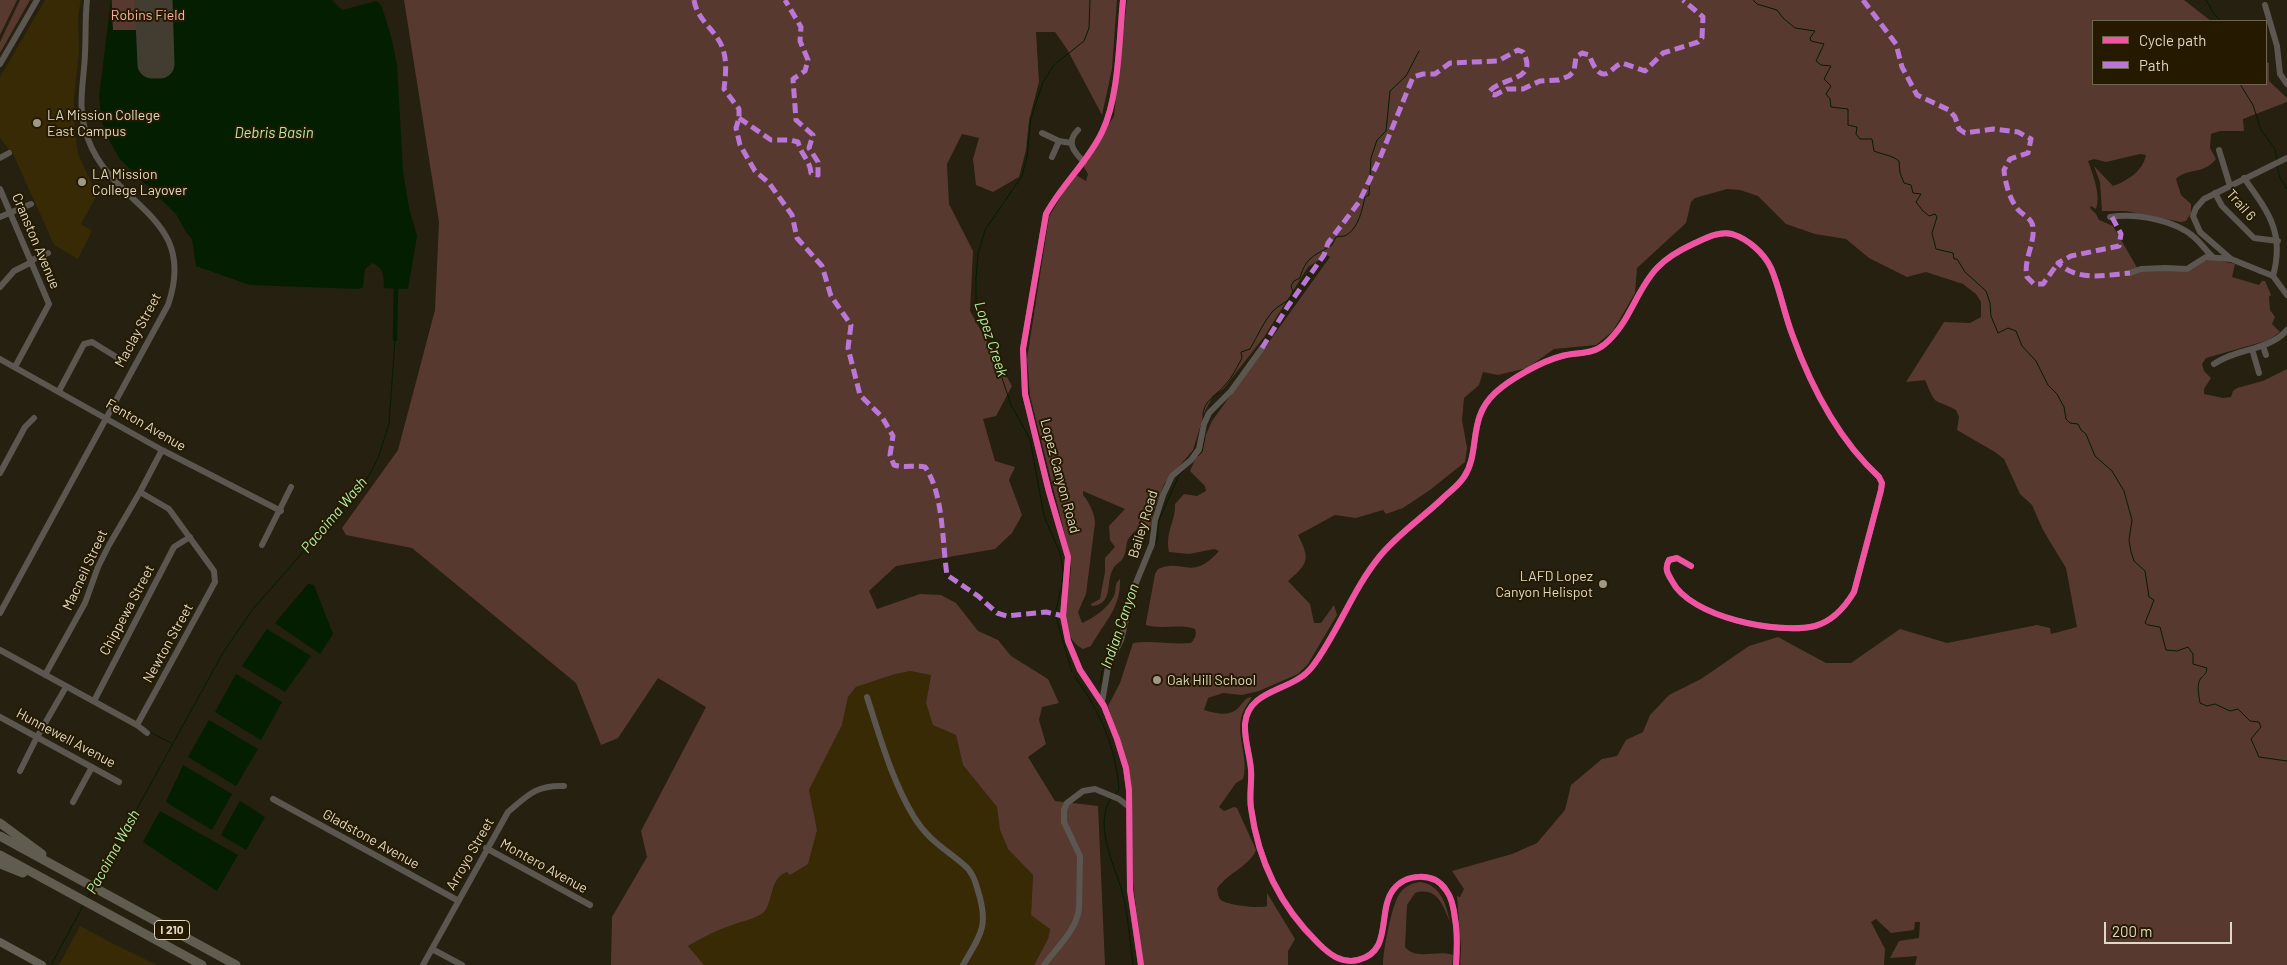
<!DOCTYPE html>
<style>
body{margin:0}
#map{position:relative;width:2287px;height:965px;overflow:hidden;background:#25200f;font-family:Barlow,sans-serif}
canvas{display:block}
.legend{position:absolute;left:2092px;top:20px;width:175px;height:65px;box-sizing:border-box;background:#251a00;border:1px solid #6f6650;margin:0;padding:6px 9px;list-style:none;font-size:15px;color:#dfd8c7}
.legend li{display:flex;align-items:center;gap:10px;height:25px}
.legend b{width:25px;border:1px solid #6f6650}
.scale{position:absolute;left:2104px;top:922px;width:128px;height:22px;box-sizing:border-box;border:2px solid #dfd8c7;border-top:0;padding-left:6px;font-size:15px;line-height:18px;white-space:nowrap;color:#dfd8c7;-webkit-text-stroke:4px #251a00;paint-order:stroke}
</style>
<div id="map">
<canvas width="2287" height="965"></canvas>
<ul class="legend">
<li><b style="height:6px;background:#f153a3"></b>Cycle path</li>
<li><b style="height:6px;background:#ba77d6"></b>Path</li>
</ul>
<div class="scale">200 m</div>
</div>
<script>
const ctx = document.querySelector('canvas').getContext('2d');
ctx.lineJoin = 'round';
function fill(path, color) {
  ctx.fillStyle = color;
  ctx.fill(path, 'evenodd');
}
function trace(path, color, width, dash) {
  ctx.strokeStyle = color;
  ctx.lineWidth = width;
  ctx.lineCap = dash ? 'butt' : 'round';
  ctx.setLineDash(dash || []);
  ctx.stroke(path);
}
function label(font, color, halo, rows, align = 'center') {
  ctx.font = font + ' Barlow,sans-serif';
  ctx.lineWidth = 4;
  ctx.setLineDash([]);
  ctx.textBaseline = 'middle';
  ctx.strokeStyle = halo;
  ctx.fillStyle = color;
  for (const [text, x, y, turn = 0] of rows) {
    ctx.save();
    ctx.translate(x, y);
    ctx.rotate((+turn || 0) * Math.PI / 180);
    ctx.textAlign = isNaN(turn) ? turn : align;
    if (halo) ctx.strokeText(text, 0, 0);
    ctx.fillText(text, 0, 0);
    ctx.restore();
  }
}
fill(new Path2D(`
 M45 0H81L78 15 79 53 74 97 75 132 78 154 97 195 81 224 92 231 78 259 54 245 14 156 0 138V77Z
 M910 671 931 675 926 703 956 735 963 765 997 807 1000 830 1008 849 1033 875 1031 915 1050 928 1048 939 1034 965H704L688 946 713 931 765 912 777 879 782 874 787 872 817 830 809 790 842 725 848 697 856 687 892 675Z
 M80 926 112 943 157 965H59Z`), '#382a05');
fill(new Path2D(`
 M0 0H17L0 35Z
 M20 0H30L0 53V42Z
 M112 0H163L165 66 144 67 112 30Z
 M404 0H1117L1112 69 1102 115 1067 49 1055 32H1036L1039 82 1029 120 1026 150 1019 177 993 192 976 185 973 159 979 138 962 134 947 164 949 204 973 251 970 311 1012 386 996 416 983 419 995 461 1015 467 1009 480 1022 515 1012 533 995 549 896 566 869 591 877 609 920 594 941 595 956 603 978 631 998 640 1011 656 1048 679 1059 703 1042 707 1039 720 1046 744 1028 757 1055 801 1098 806 1105 965H1034L1048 939 1050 929 1031 915 1033 875 1008 849 1000 830 997 807 963 765 956 735 933 725 926 703 931 675 910 671 892 675 856 687 848 697 842 725 809 790 817 830 808 864 790 875 787 872C771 877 773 899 765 911 762 915 753 918 748 920 726 926 708 934 688 946L704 965H611L612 917 647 857 641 831 706 707 658 678 618 738 601 745 576 683 412 548 346 535 342 528 398 450 435 310 439 222Z
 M1127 0H2184L2211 21H2093V84H2266V62L2269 63V81L2287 98V102L2243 119 2244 131H2220L2211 134 2210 148 2216 159C2202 176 2187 167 2176 179L2181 195 2191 204V213L2186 221 2181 222 2126 211H2102L2100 182 2094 166 2113 186C2127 181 2143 171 2146 155L2140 154 2106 162 2094 159 2088 161C2093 175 2101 195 2096 209L2091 206 2090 208 2096 214 2099 220 2113 226 2139 271 2184 270 2200 262 2212 259 2235 264 2232 277 2259 285 2262 281H2265L2271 295 2269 297 2270 310 2275 317 2272 324 2280 332 2269 340 2206 358 2202 364 2204 371 2211 378 2204 389V394L2223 398 2231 397 2233 391 2237 388 2263 381 2287 369V965H1915L1917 956 1890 958 1899 941 1919 938 1920 922H1915L1914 930 1891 933 1876 919 1871 922 1885 949 1884 965H1460L1461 948 1457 896 1460 897 1464 889 1452 871 1512 854 1537 843 1565 810 1571 785 1602 759 1617 756 1626 740 1643 732 1650 715 1669 695 1701 679 1749 646 1778 637 1826 663H1851L1900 629 1947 643 2037 625 2050 628 2051 634 2077 627 2066 568 2043 530 2032 505 2020 494 2004 459 1995 452 1957 430 1959 417 1956 410C1932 397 1937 408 1925 380L1906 382 1944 322 1970 323 1981 317V302L1976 294 1963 284 1926 272 1907 277 1869 258 1846 239 1815 234 1786 224 1758 196 1740 190 1727 189 1695 198 1691 202 1686 223 1637 268 1635 293 1613 331 1596 345 1554 349 1527 368 1498 375 1483 372 1479 385 1464 398 1462 420 1467 448 1465 462 1430 490 1403 508 1386 514 1383 510 1356 518 1335 515 1298 535C1310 559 1309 563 1288 581L1310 604 1314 623H1321L1334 605 1337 615 1308 664 1298 674 1259 691 1242 695 1223 693 1208 698 1204 710C1244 723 1237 698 1252 697 1248 704 1243 710 1241 718 1237 739 1249 760 1243 779L1236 783 1219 807 1224 811 1234 807 1237 808 1256 850C1249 867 1227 873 1217 889 1218 893 1218 898 1221 900 1226 905 1262 909 1267 906V893L1295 939 1288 951V965H1143L1133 883 1131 780 1108 706 1120 683 1133 643C1153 640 1171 645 1191 643 1195 638 1197 635 1195 629 1179 623 1162 630 1146 625V623L1155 574 1158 569C1183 558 1192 582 1219 551L1214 549 1189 554 1169 552C1165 531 1176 521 1175 504L1184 494 1197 496 1206 491 1205 486 1190 471 1212 421 1330 257 1327 255 1308 267 1264 337 1224 388 1213 396 1205 411 1193 450 1164 484 1154 510 1150 529 1140 527C1135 531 1129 536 1127 542 1126 547 1126 553 1123 558 1121 562 1115 564 1113 569 1105 583 1114 604 1092 606L1091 604 1100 599 1105 572V558L1115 547 1110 540 1109 526 1125 509 1083 491V495C1089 502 1095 514 1095 523L1086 594 1078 612 1082 623C1094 618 1111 606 1115 593 1116 587 1115 583 1120 579 1121 608 1105 621 1091 646L1083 649C1052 632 1073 586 1071 559L1030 396 1027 359 1049 217 1064 191 1076 175 1086 181 1088 174 1083 166 1114 116Z
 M1420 882C1441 885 1446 904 1450 922 1443 905 1437 886 1415 893L1407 905 1405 947C1416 961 1438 949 1453 955L1452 965H1383C1383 951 1392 903 1400 893 1405 886 1413 883 1420 882Z`), '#583930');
fill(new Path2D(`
 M111 0 113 30H144L145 67 165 66 163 0H332L342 10 377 1 382 7 392 40 397 65 403 172 409 208 417 236 408 289 384 288C384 278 384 267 372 263L365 269 363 287 359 289 250 285 196 266 192 239 186 232 176 214 120 159 110 142 102 123 99 97Z
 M308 584 314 585 333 634 320 654 275 623Z
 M267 629 311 656 285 692 242 666Z
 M236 674 282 702 261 740 215 712Z
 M209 720 258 749 236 786 188 757Z
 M183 765 232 794 212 830 166 802Z
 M240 801 265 817 246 850 221 835Z
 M160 811 238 855 217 891 143 842Z`), '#031e01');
trace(new Path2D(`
 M1753 0 1757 4 1777 10 1783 18 1795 28 1815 31 1810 38 1811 41 1824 44 1816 61 1821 65 1831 66 1824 79 1831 86 1826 94 1830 99 1831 107 1848 109V125L1857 127 1856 134 1860 139H1872L1874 151C1881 154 1894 156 1899 161L1900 173 1904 183 1911 185 1913 193 1921 194 1916 202 1923 211 1929 216 1935 214 1937 217 1932 233 1936 249 1953 253 1954 259H1957L1965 272 1986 291 1990 303 1991 316 1998 333 2008 328 2016 331 2022 346 2036 361 2048 385 2057 394 2064 407 2066 419 2070 423 2078 424 2081 430 2086 434 2095 456 2112 471 2124 491 2132 520 2129 540 2131 552 2134 561 2145 571 2149 597 2154 600 2145 623 2148 625 2160 627 2166 650 2177 651 2188 647 2193 654V664L2207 668C2206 674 2205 674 2201 678 2196 684 2199 696 2200 703L2207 706 2215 704 2230 711 2238 709 2250 721 2259 722 2261 727 2251 739 2259 757 2287 761
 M2206 0 2214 14 2221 21
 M2240 84 2253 105 2261 130 2275 149 2277 160
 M2277 166 2280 178 2287 189
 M1203 418C1202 401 1216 396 1225 385 1232 378 1237 367 1242 358L1241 352 1250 349C1257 337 1263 323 1272 312 1278 305 1288 302 1294 295L1291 286 1294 281 1300 278C1306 256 1315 256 1332 245L1336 237C1340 236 1344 237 1348 234 1359 226 1362 210 1365 197L1369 195 1371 158 1377 140 1386 131 1390 91 1406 76 1419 51
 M1198 456 1202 452 1205 437
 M1155 545 1158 537V522L1179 475 1190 464
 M1056 610 1062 585 1063 570 1060 553 1044 516 1030 439 1011 405 1002 378 997 352 983 324 976 305V279L978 254 985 230 1022 176 1027 157 1031 118 1043 82 1054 65 1084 41 1089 28 1090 0
 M1056 617 1072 672
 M1075 677C1100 711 1116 747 1119 790L1115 794
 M1100 683 1102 672 1118 636 1127 599 1134 580
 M150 732 171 743
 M1110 799C1093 830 1117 868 1124 899 1129 921 1130 943 1133 965
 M96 883 224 651 253 609 367 479 378 458 389 424 395 339
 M87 898 91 891
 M51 965 84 904`), '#031e01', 1);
trace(new Path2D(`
 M395 339 396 285`), '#031e01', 4.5);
trace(new Path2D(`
 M149 0 152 64H160L158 0`), '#423d30', 29);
trace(new Path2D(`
 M1123 0C1119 39 1119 98 1102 132 1088 162 1062 184 1046 214L1023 349 1025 394 1049 492 1068 557 1063 616 1068 641 1080 670 1104 706 1117 739 1126 768 1129 790 1130 890 1141 965
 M2265 5 2277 46 2280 74 2287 84
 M0 64 37 0
 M1078 130C1066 142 1073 151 1084 162
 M1042 133 1059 141 1071 143
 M2219 150 2230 186
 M1052 157 1059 141
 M0 158 9 153
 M2287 158 2204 199 2196 208 2193 216 2200 232 2231 259 2273 276 2287 295
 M2244 178C2268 212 2285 232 2273 276
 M0 189 49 304 15 367
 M2215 193 2222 206 2254 238 2278 241
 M0 217 31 204
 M2110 217C2135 213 2175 220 2194 237 2201 243 2206 251 2213 257
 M32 260 48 253
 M2130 273 2141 269 2165 268 2187 269 2206 257 2231 259
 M0 287 14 271 32 262
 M2263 346 2266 355
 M2252 349 2259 373
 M0 359 162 450 281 511
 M2214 364C2236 348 2269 351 2287 330
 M59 391 84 344 92 342 118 358
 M0 473 25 427 34 418
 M262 545 291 487
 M0 613 168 305C199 215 113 208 88 139 76 106 84 85 85 53 86 35 85 18 87 0
 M0 650 137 725 147 733
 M45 675 85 603 98 567 109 545 140 492 162 450
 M867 697C880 737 892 781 914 817 928 840 944 848 963 864 972 871 975 880 978 891 989 926 981 934 963 965
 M94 701 174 547 190 537
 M1102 702 1108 667 1121 640 1133 590 1152 544 1155 520 1163 495 1172 476 1191 460 1199 449 1204 424 1209 413 1231 391 1262 348
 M0 717 119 782
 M137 725 215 582 214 571 169 509 140 492
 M20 771 37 737 66 687
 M273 799 457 900
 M73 802 92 767
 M486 848 590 905
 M432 949 462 965
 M423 965 508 812C528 795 536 785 564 786
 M1044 965C1057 947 1076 931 1079 909L1080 856 1064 822V810L1067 803 1083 791 1095 789 1119 799 1129 807
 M1456 965C1457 950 1458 934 1455 919 1454 909 1452 898 1446 890 1434 872 1406 873 1393 890 1377 912 1393 952 1358 960 1341 964 1329 954 1318 943 1280 906 1258 860 1251 808 1249 796 1252 782 1251 770 1250 755 1244 739 1245 724 1248 688 1293 692 1312 667 1338 633 1352 590 1380 556 1397 535 1422 518 1442 499 1449 492 1458 486 1464 477 1481 451 1467 419 1495 393 1510 379 1542 361 1562 356 1578 352 1592 355 1605 344 1630 323 1636 290 1657 268 1667 257 1682 249 1695 243 1706 238 1719 231 1732 234 1748 239 1764 253 1771 268 1780 289 1784 313 1792 334 1811 387 1838 439 1879 477L1882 483 1881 490 1854 592C1845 607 1833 621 1815 626 1778 635 1690 617 1672 581 1668 574 1664 569 1669 560L1677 558 1691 566`), '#5b564f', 6);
trace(new Path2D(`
 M0 942 42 965`), '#656055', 8);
trace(new Path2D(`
 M0 823 42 854
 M0 836 236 965
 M0 855 202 965
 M0 864 23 873`), '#615c50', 9);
trace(new Path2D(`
 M694 0C697 18 709 25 718 39 728 54 726 72 724 89L739 109V118L736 128 740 145 755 171 769 183 792 215 797 238 822 266 831 296 851 325 848 348 860 395 882 417 893 436 890 455 894 465C904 468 914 465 925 467 944 494 942 543 947 575L978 596 997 613 1007 616 1046 612 1063 616
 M1863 0 1896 44 1902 67 1917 95 1949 110 1955 117 1959 129 1965 133 1993 129 2018 132 2031 139 2028 153 2010 159 2004 170C2005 182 2009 197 2016 207 2021 215 2032 217 2033 227 2035 244 2023 260 2027 277L2034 284H2043L2058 263
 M739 118 771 140H790L798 142C801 155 810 160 811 173L818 175V162L809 148 813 135 796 120 793 79 805 71 808 60 800 41 801 27 785 0
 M2112 217 2121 234 2119 246 2071 256 2058 263C2078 282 2106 275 2130 273
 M1262 348 1288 306 1324 255 1328 243 1359 202 1380 158 1413 77 1423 74H1435L1450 63 1498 61 1518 50 1523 52C1539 81 1502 77 1490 91L1491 94 1495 95 1507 89H1523L1540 81 1559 80 1569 76 1574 71 1576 57 1582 53 1589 55C1593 64 1599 82 1612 70 1615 67 1617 65 1622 63L1645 71 1663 53 1698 42 1702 38 1703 17 1683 0`), '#ba77d6', 5, [10, 5]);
trace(new Path2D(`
 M1123 0C1119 39 1119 98 1102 132 1088 162 1062 184 1046 214L1023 349 1025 394 1049 492 1068 557 1063 616 1068 641 1080 670 1104 706 1117 739 1126 768 1129 790 1130 890 1141 965
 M1456 965C1457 950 1458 934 1455 919 1454 909 1452 898 1446 890 1434 872 1406 873 1393 890 1377 912 1393 952 1358 960 1341 964 1329 954 1318 943 1280 906 1258 860 1251 808 1249 796 1252 782 1251 770 1250 755 1244 739 1245 724 1248 688 1293 692 1312 667 1338 633 1352 590 1380 556 1397 535 1422 518 1442 499 1449 492 1458 486 1464 477 1481 451 1467 419 1495 393 1510 379 1542 361 1562 356 1578 352 1592 355 1605 344 1630 323 1636 290 1657 268 1667 257 1682 249 1695 243 1706 238 1719 231 1732 234 1748 239 1764 253 1771 268 1780 289 1784 313 1792 334 1811 387 1838 439 1879 477L1882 483 1881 490 1854 592C1845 607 1833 621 1815 626 1778 635 1690 617 1672 581 1668 574 1664 569 1669 560L1677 558 1691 566`), '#f153a3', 6);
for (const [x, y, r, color] of [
 [37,123,5,"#9e9887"],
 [82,182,5,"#9e9887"],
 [1603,584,5,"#9e9887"],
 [1157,680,5,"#9e9887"]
]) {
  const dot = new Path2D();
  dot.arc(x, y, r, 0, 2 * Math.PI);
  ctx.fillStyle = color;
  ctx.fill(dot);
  trace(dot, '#251a00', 2);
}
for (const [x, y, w] of [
 [172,930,35]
]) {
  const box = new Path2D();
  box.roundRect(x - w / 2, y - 9.5, w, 19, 4);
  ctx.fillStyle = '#251a00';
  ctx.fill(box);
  trace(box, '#dfd8c7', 1);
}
label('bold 12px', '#dfd8c7', null, [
 ["I 210",172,930]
]);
label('14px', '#f9b3a3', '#251a00', [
 ["Robins Field",148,15]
]);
label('14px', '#dfd8c7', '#251a00', [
 ["LA Mission College",47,115],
 ["East Campus",47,131],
 ["LA Mission",92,174],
 ["College Layover",92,190],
 ["LAFD Lopez",1593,576,"right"],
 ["Canyon Helispot",1593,592,"right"],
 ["Oak Hill School",1167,680]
], 'left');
label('14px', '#dfd8c7', '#251a00', [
 ["Trail 6",2241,205,49],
 ["Cranston Avenue",36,241,67],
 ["Maclay Street",138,330,-62],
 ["Fenton Avenue",146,425,30],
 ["Lopez Canyon Road",1060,476,75],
 ["Bailey Road",1143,524,-73],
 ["Macneil Street",85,570,-65],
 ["Chippewa Street",127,610,-62],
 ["Newton Street",168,643,-61],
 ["Hunnewell Avenue",66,738,28],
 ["Gladstone Avenue",371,839,29],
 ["Arroyo Street",470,854,-60],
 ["Montero Avenue",544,866,29]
]);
label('italic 15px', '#b1ecaa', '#251a00', [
 ["Debris Basin",274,133],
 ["Lopez Creek",991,339,72],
 ["Pacoima Wash",334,515,-50],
 ["Indian Canyon",1120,626,-71],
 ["Pacoima Wash",113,852,-61]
]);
</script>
